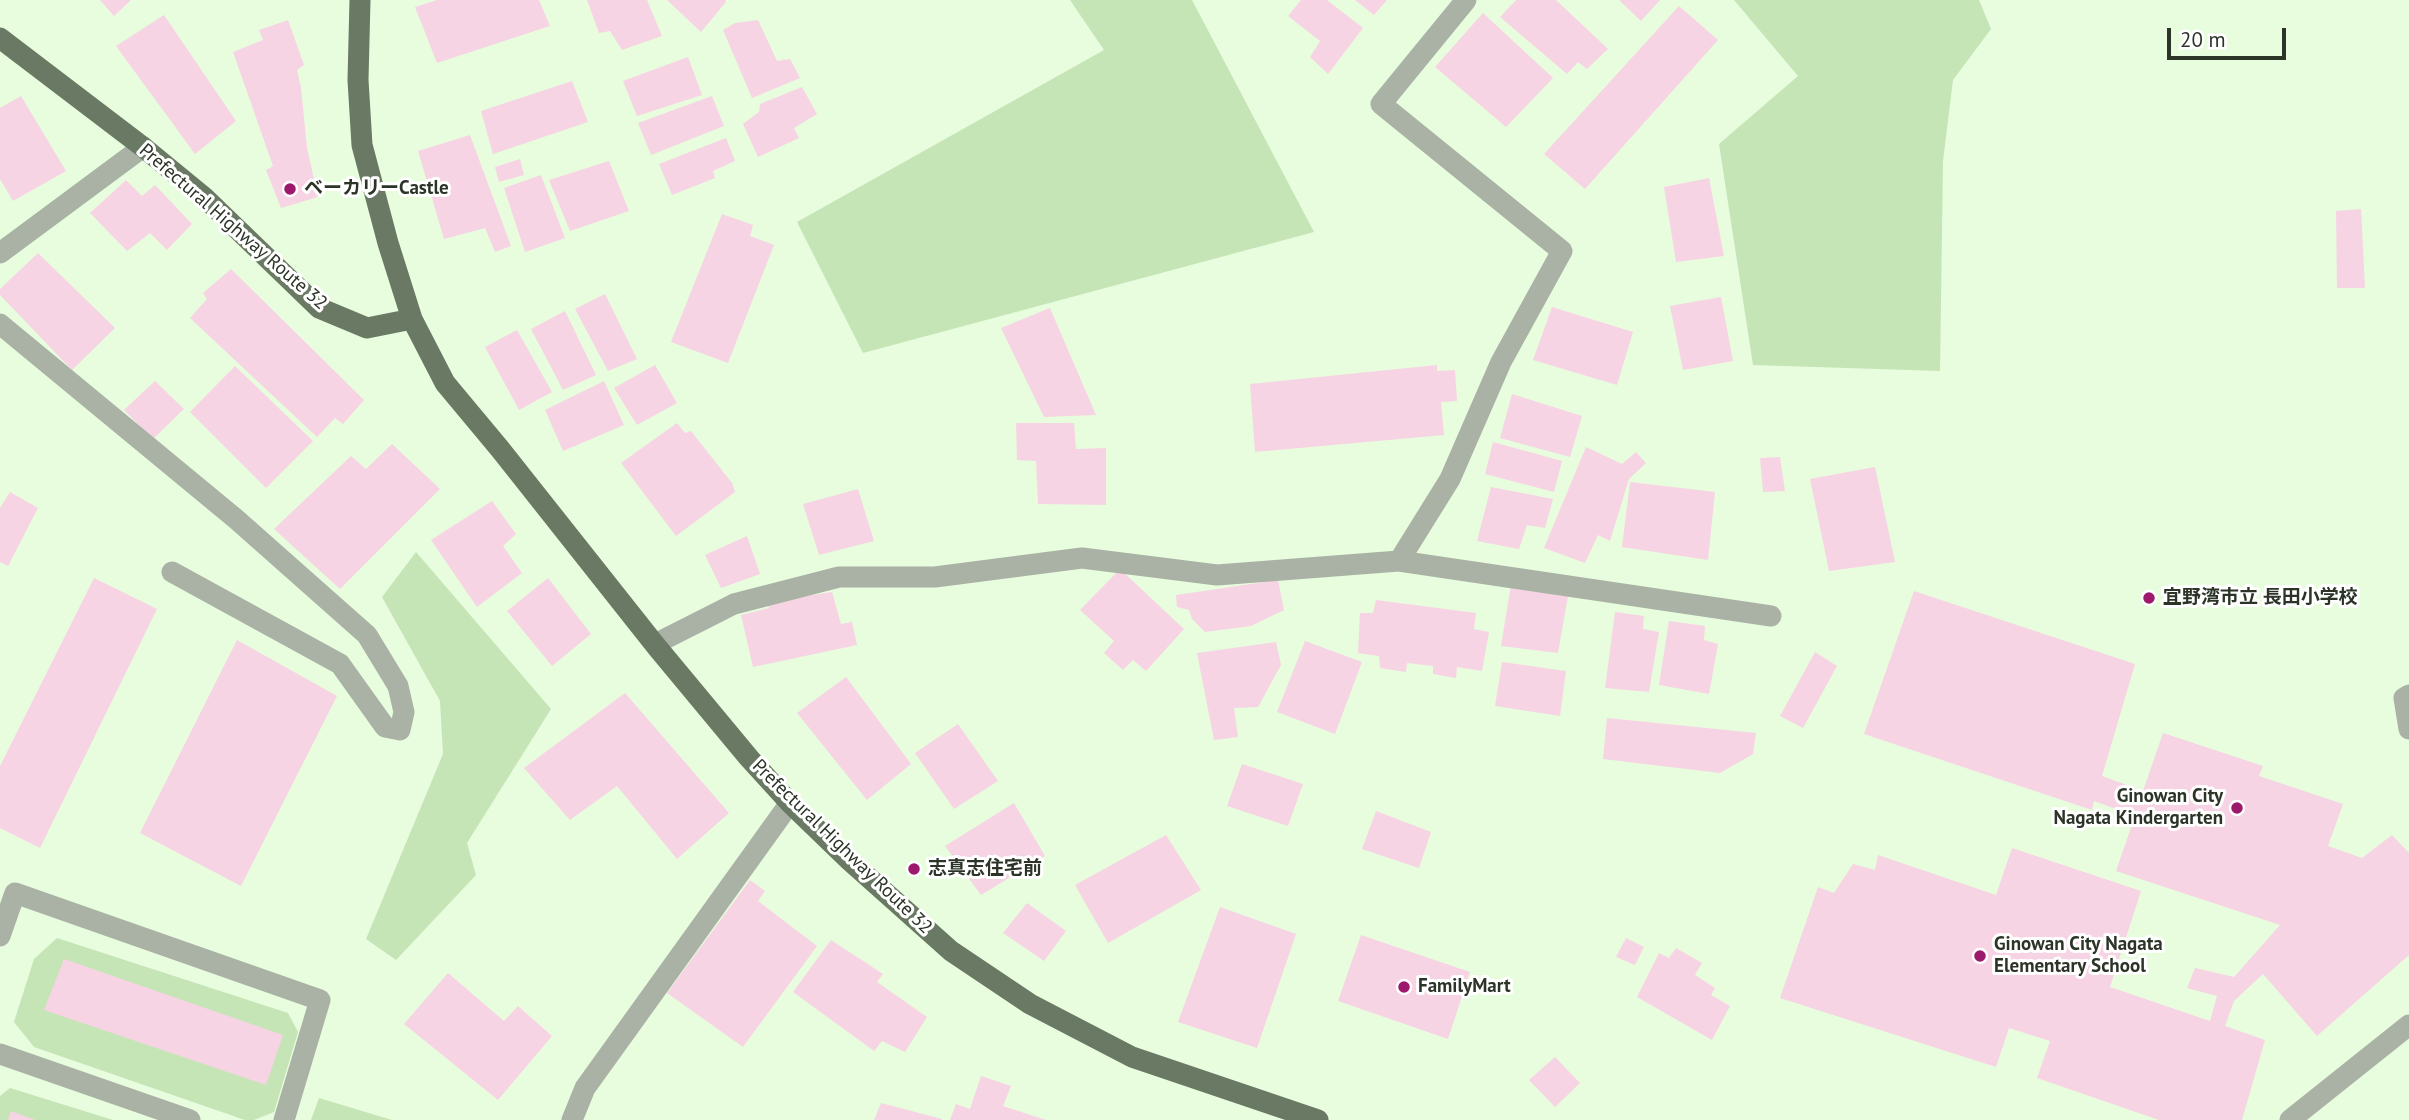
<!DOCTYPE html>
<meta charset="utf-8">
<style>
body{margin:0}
#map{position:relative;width:2409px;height:1120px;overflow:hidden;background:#e8fcde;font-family:"PT Sans",sans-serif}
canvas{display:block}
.scale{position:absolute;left:2167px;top:28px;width:119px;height:32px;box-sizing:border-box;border:4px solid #2c3428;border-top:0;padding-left:9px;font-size:21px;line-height:24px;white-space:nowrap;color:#2c3428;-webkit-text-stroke:5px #fff;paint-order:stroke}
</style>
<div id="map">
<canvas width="2409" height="1120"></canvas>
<div class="scale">20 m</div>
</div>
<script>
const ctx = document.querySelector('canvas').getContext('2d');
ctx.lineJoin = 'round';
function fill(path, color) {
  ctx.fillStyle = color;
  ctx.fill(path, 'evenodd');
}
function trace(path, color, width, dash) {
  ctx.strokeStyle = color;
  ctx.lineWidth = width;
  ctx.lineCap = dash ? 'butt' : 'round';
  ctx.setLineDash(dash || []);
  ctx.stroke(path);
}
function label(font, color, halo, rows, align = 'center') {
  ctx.font = font + ' "PT Sans","Noto Sans JP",sans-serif';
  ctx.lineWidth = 6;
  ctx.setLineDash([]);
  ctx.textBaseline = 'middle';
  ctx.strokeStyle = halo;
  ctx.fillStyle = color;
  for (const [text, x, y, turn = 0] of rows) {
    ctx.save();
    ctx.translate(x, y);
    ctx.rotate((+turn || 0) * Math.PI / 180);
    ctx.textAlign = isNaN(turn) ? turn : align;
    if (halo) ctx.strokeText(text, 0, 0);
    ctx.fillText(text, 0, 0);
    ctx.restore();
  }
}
fill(new Path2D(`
 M1070 0H1192L1314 232 863 353 797 222 1104 50Z
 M1734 0H1979L1991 29 1953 80 1943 161 1940 371 1753 365 1719 144 1798 76Z
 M416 552 551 709 467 843 476 875 396 960 366 939 443 754 440 701 382 597Z
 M57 938 288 1013 298 1032 274 1112 254 1120H245L34 1047 14 1022 34 959Z
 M10 1088 113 1120H0V1096Z
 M319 1098 392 1120H311Z`), '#c5e5b6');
fill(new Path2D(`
 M100 0H131L114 16Z
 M437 0H539L550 26 437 63 415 7Z
 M587 0H647L662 36 622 50 610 31 599 33Z
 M667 0H725L726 2 701 32Z
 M1301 0H1327L1363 28 1328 74 1310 57 1320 41 1288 16Z
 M1355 0H1387L1374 15Z
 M1516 0H1556L1608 49 1587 69 1578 62 1567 74 1500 17Z
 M1619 0H1660L1641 21Z
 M1679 6 1718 40 1585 189 1544 154Z
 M1483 13 1553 78 1506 127 1435 67Z
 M164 15 236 121 195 154 116 46Z
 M288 20 304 65 297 70 301 88 307 148 318 197 281 208 266 170 273 166 233 52 263 40 259 30Z
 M758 20 777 61 790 59 800 78 752 98 723 30 735 23Z
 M688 57 702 95 637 116 623 81Z
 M572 81 588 122 493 154 481 111Z
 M802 87 817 114 794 128 799 138 758 157 743 124 759 112 760 104Z
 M21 96 66 171 13 201 0 179V108Z
 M712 96 724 126 651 155 638 123Z
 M470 135 511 246 495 252 485 228 444 239 418 151Z
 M726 138 735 161 713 171 715 178 672 195 659 164Z
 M520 159 524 175 499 182 495 167Z
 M609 161 629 211 570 231 549 180Z
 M541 175 565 238 525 252 504 188Z
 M1709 178 1724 256 1676 262 1664 187Z
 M126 180 142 196 155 185 192 224 167 250 150 233 127 251 90 213Z
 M2361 209 2365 288H2337L2336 211Z
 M722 214 753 225 750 236 774 245 728 363 671 342Z
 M38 253 115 328 72 370 0 295V289Z
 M231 269 364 400 343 424 335 418 317 437 190 318 207 299 203 293Z
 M605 294 637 359 608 371 575 309Z
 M1721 297 1733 361 1683 370 1670 306Z
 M1552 307 1633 332 1617 385 1533 360Z
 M1050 308 1096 415 1044 417 1001 328Z
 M565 311 596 375 563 390 531 329Z
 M517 330 552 392 519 410 485 347Z
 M655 365 677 403 637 425 614 388Z
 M1437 365V371L1455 370 1457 401 1441 402 1444 435 1255 452 1250 384Z
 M235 366 313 441 266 488 190 412Z
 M155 381 184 409 153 439 124 410Z
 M604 381 624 425 563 451 545 410Z
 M1512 394 1582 416 1570 457 1500 438Z
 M677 423 685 433 691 431 732 483 735 492 676 536 621 463Z
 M1016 423H1074L1076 449 1106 448V505L1038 504 1036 461 1017 460Z
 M1493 442 1562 461 1554 492 1485 474Z
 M392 444 440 489 340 589 274 529 351 456 366 469Z
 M1586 447 1622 464 1636 452 1646 463 1629 479 1610 541 1598 535 1585 563 1544 548Z
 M1780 457 1785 491 1763 492 1760 458Z
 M1875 467 1895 562 1829 571 1810 479Z
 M1630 482 1715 492 1708 560 1622 547Z
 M1491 487 1553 499 1545 528 1527 525 1519 549 1477 541Z
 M858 489 874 541 819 555 803 504Z
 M10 492 38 508 8 566 0 562V508Z
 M492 501 516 534 503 546 522 573 477 607 431 540Z
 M747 536 760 574 721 588 705 555Z
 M1120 569 1184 629 1146 671 1133 660 1123 670 1104 653 1114 641 1080 610Z
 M94 578 157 609 40 848 0 828V766Z
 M548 578 591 634 552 666 507 611Z
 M1278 580 1284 610 1251 626 1205 632 1192 619 1189 610 1177 607 1176 595Z
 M1511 585 1568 596 1558 653 1501 646Z
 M1914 591 2135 664 2102 776 2143 791 2163 733 2263 766 2259 776 2343 804 2328 846 2362 858 2392 835 2409 853V955L2317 1036 2263 974 2234 1001 2225 1026 2265 1040 2242 1120H2159L2037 1078 2050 1041 2009 1028 1996 1067 1780 998 1818 887 1834 893 1853 864 1875 870 1878 855 1996 895 2012 848 2141 891 2110 987 2210 1021 2217 996 2187 988 2195 968 2234 977 2280 925 2116 871 2135 816 2094 801 2092 810 1864 734Z
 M832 592 841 624 852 622 857 645 753 667 741 615 769 608 768 602Z
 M1376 600 1476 613 1474 629 1489 632 1482 671 1457 667 1456 678 1433 674V666L1407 663 1406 672 1380 668 1379 656 1358 653 1360 613H1373Z
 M1615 612 1644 616 1643 629 1659 632 1649 692 1605 688Z
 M1669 621 1705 626 1704 640 1718 644 1709 694 1659 685Z
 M237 640 337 696 241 886 140 833Z
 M1305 641 1362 662 1335 734 1277 712Z
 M1276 642 1281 665 1258 707 1234 708 1238 737 1214 740 1197 653Z
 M1815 652 1837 666 1803 728 1780 716Z
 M1502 662 1566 671 1560 716 1495 706Z
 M846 677 911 764 867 800 797 713Z
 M625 693 729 813 677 859 617 786 570 820 524 768Z
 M1607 718 1756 733 1753 754 1720 773 1603 759Z
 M958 724 998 781 954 809 915 753Z
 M1242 764 1303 784 1288 826 1227 806Z
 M1014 803 1045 856 981 895 945 846Z
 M1376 811 1431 832 1419 868 1362 849Z
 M1166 835 1201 890 1108 943 1075 885Z
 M750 880 765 891 758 901 817 946 743 1047 667 993Z
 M1027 903 1066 931 1044 961 1003 933Z
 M1220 907 1296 934 1257 1048 1178 1022Z
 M1361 935 1470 972 1448 1039 1338 1001Z
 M1626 938 1644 947 1635 965 1616 957Z
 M831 940 883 974 877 982 927 1017 905 1052 882 1041 874 1051 793 992Z
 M1676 948 1702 963 1695 975 1715 988 1711 995 1730 1006 1712 1040 1637 997 1659 953 1669 958Z
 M64 959 283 1035 266 1085 44 1010Z
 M448 973 504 1021 518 1006 552 1036 498 1100 404 1024Z
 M1555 1057 1580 1083 1555 1107 1529 1080Z
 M981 1076 1011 1086 1003 1106 1046 1120H950L956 1104 970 1109Z
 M881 1103 942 1119V1120H874Z
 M11 1111 35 1120H8Z`), '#f7d4e4');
trace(new Path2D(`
 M0 253 143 147
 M0 324 236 519 367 635 398 686 404 712 400 730 385 727 340 664 172 572
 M1399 561 1450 479 1501 362 1562 251 1381 104 1466 0
 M655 644 734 604 839 577H935L1082 558 1217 575 1399 561 1771 616
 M2409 695 2404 698 2409 729
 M0 936 15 893 320 1000 284 1120
 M0 1054 190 1120
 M572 1120 585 1088 790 803
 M2290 1120 2409 1025`), '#a9b2a5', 21);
trace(new Path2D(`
 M360 0 358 80 362 145 388 243 412 319 445 383 500 449 656 646 749 758 790 803 850 861 951 951 1030 1004 1132 1057 1318 1120
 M0 38 143 147 204 197 319 308 367 328 412 319`), '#6a7963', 21);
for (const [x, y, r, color] of [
 [290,189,7,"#9c196c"],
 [2149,598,7,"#9c196c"],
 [2237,808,7,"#9c196c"],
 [914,869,7,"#9c196c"],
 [1980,956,7,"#9c196c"],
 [1404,987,7,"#9c196c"]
]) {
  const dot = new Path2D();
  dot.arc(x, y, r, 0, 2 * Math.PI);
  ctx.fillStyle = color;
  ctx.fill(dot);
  trace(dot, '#fff', 2.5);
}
label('bold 19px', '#2c3428', '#fff', [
 ["ベーカリーCastle",304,189],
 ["宜野湾市立 長田小学校",2163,598],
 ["Ginowan City",2223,797,"right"],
 ["Nagata Kindergarten",2223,819,"right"],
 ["志真志住宅前",928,869],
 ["Ginowan City Nagata",1994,945],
 ["Elementary School",1994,967],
 ["FamilyMart",1418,987]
], 'left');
label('19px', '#2c3428', '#fff', [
 ["Prefectural Highway Route 32",233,227,41],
 ["Prefectural Highway Route 32",842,847,44]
]);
</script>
